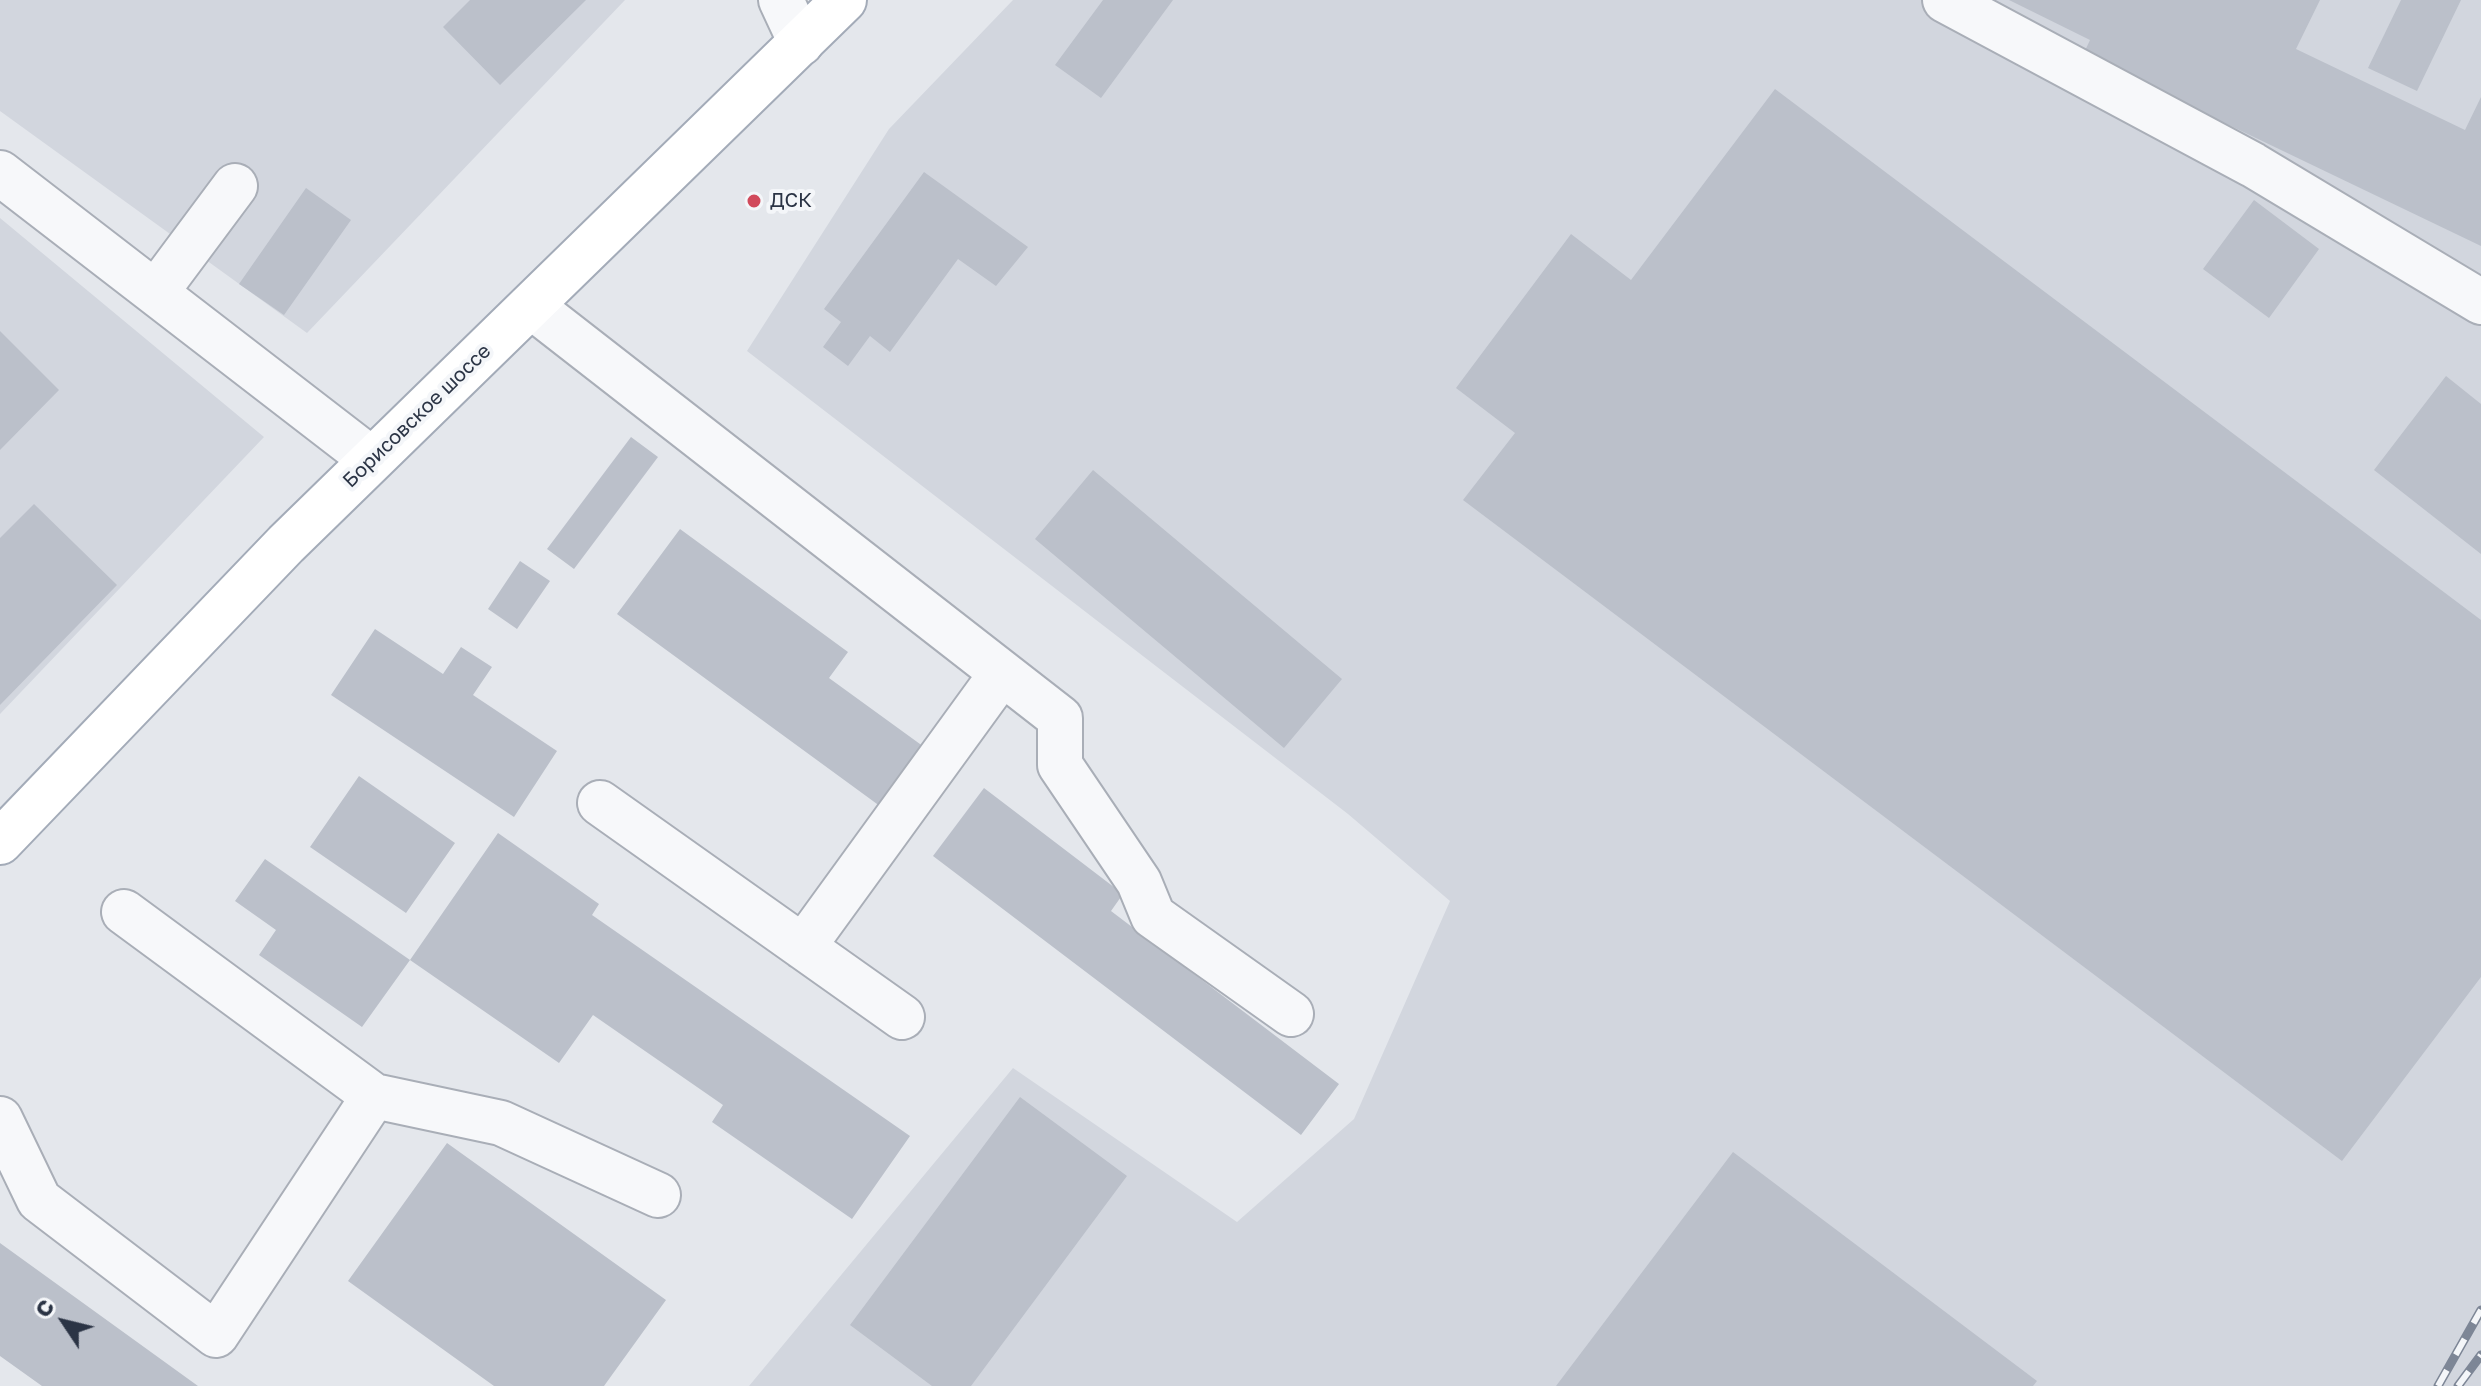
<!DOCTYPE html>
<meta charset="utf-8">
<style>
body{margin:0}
#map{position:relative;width:2481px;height:1386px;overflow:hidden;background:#e4e7ec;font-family:"Golos Text",sans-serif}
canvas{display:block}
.north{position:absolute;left:24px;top:1282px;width:80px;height:80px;-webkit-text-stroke:6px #f4f6f9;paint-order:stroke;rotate:305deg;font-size:22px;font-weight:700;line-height:32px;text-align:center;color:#2b3445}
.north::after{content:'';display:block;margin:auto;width:28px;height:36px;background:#2b3445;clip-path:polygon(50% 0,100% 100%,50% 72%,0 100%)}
</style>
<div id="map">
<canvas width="2481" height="1386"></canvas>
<div class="north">С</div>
</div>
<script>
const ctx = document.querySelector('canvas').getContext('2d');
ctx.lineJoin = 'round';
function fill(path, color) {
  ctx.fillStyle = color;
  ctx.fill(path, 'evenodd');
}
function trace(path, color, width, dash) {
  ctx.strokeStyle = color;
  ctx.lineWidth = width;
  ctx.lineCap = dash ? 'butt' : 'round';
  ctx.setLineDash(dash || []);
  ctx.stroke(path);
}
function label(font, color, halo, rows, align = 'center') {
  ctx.font = font + ' "Golos Text",sans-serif';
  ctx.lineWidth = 8;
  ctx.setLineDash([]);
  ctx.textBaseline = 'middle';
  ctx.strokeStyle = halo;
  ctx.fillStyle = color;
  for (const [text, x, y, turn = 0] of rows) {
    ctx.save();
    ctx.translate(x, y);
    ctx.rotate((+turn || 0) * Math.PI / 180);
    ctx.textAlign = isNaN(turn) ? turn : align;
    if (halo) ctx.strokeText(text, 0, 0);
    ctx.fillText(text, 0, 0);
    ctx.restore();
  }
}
fill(new Path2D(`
 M0 0H625L307 333 0 111Z
 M1013 0H2481V1386H749L1013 1068 1237 1222 1354 1119 1450 901 1348 814 747 351 889 129Z
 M0 218 264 437 0 714Z`), '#d2d6de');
fill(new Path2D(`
 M470 0H586L500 85 443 27Z
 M1103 0H1173L1101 98 1055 65Z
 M2009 0H2320L2296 49 2465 130 2481 97V246L2083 55 2090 40Z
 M2401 0H2461L2417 91 2368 68Z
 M1775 89 2481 620V977L2342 1161 1463 500 1515 433 1456 388 1571 234 1631 280Z
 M924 172 1028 247 996 286 958 259 890 352 870 336 848 366 823 347 841 322 824 309Z
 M306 188 351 220 284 315 239 284Z
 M2254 200 2319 249 2269 318 2203 269Z
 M0 331 59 390 0 450Z
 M2446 376 2481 404V554L2374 470Z
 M631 437 658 457 574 569 547 549Z
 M1093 470 1342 679 1284 748 1035 539Z
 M34 504 117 585 0 705V538Z
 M680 529 848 652 829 678 931 752 888 812 617 614Z
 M520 561 550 581 517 629 488 609Z
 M375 629 443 674 461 647 492 667 473 695 557 751 514 817 331 695Z
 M359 776 455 843 406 913 310 847Z
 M984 788 1123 894 1111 911 1339 1084 1301 1135 933 856Z
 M498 833 599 904 592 915 910 1136 852 1219 712 1122 723 1105 593 1015 559 1063 410 960Z
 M265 859 410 960 362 1027 259 955 276 930 235 901Z
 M1020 1097 1127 1176 971 1386H932L850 1325Z
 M447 1143 666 1300 604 1386H494L348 1281Z
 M1733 1152 2037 1381 2033 1386H1556Z
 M0 1243 198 1386H42L0 1356Z`), '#bbc0ca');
const minor = new Path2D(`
 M781 0 801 43
 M1945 0 2253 165 2481 302
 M0 173 371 459
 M156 292 235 186
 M531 306 1060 718V765L1139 882 1153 916 1291 1014
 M600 803 902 1017
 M803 947 1002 673
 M374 1096 501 1123 658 1195
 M0 1119 39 1200 216 1335 374 1096 124 912`);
const major = new Path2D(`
 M0 842 286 544 844 0`);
trace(minor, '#a9aeb7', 48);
trace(major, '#a3abb8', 48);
trace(minor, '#f7f8fa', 44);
trace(major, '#fff', 44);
const rail = new Path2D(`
 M2438 1386 2481 1310
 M2458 1386 2481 1355`);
trace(rail, '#7d8696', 9);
trace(rail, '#f4f6f9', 6, [18]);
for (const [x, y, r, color] of [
 [754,201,8,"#d1495b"]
]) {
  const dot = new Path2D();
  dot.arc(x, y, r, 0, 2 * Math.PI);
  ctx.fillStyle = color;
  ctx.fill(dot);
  trace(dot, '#f4f6f9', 3);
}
label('20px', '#2b3445', '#f4f6f9', [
 ["ДСК",770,201]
], 'left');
label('20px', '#2b3445', '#f4f6f9', [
 ["Борисовское шоссе",417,416,-44]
]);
</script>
